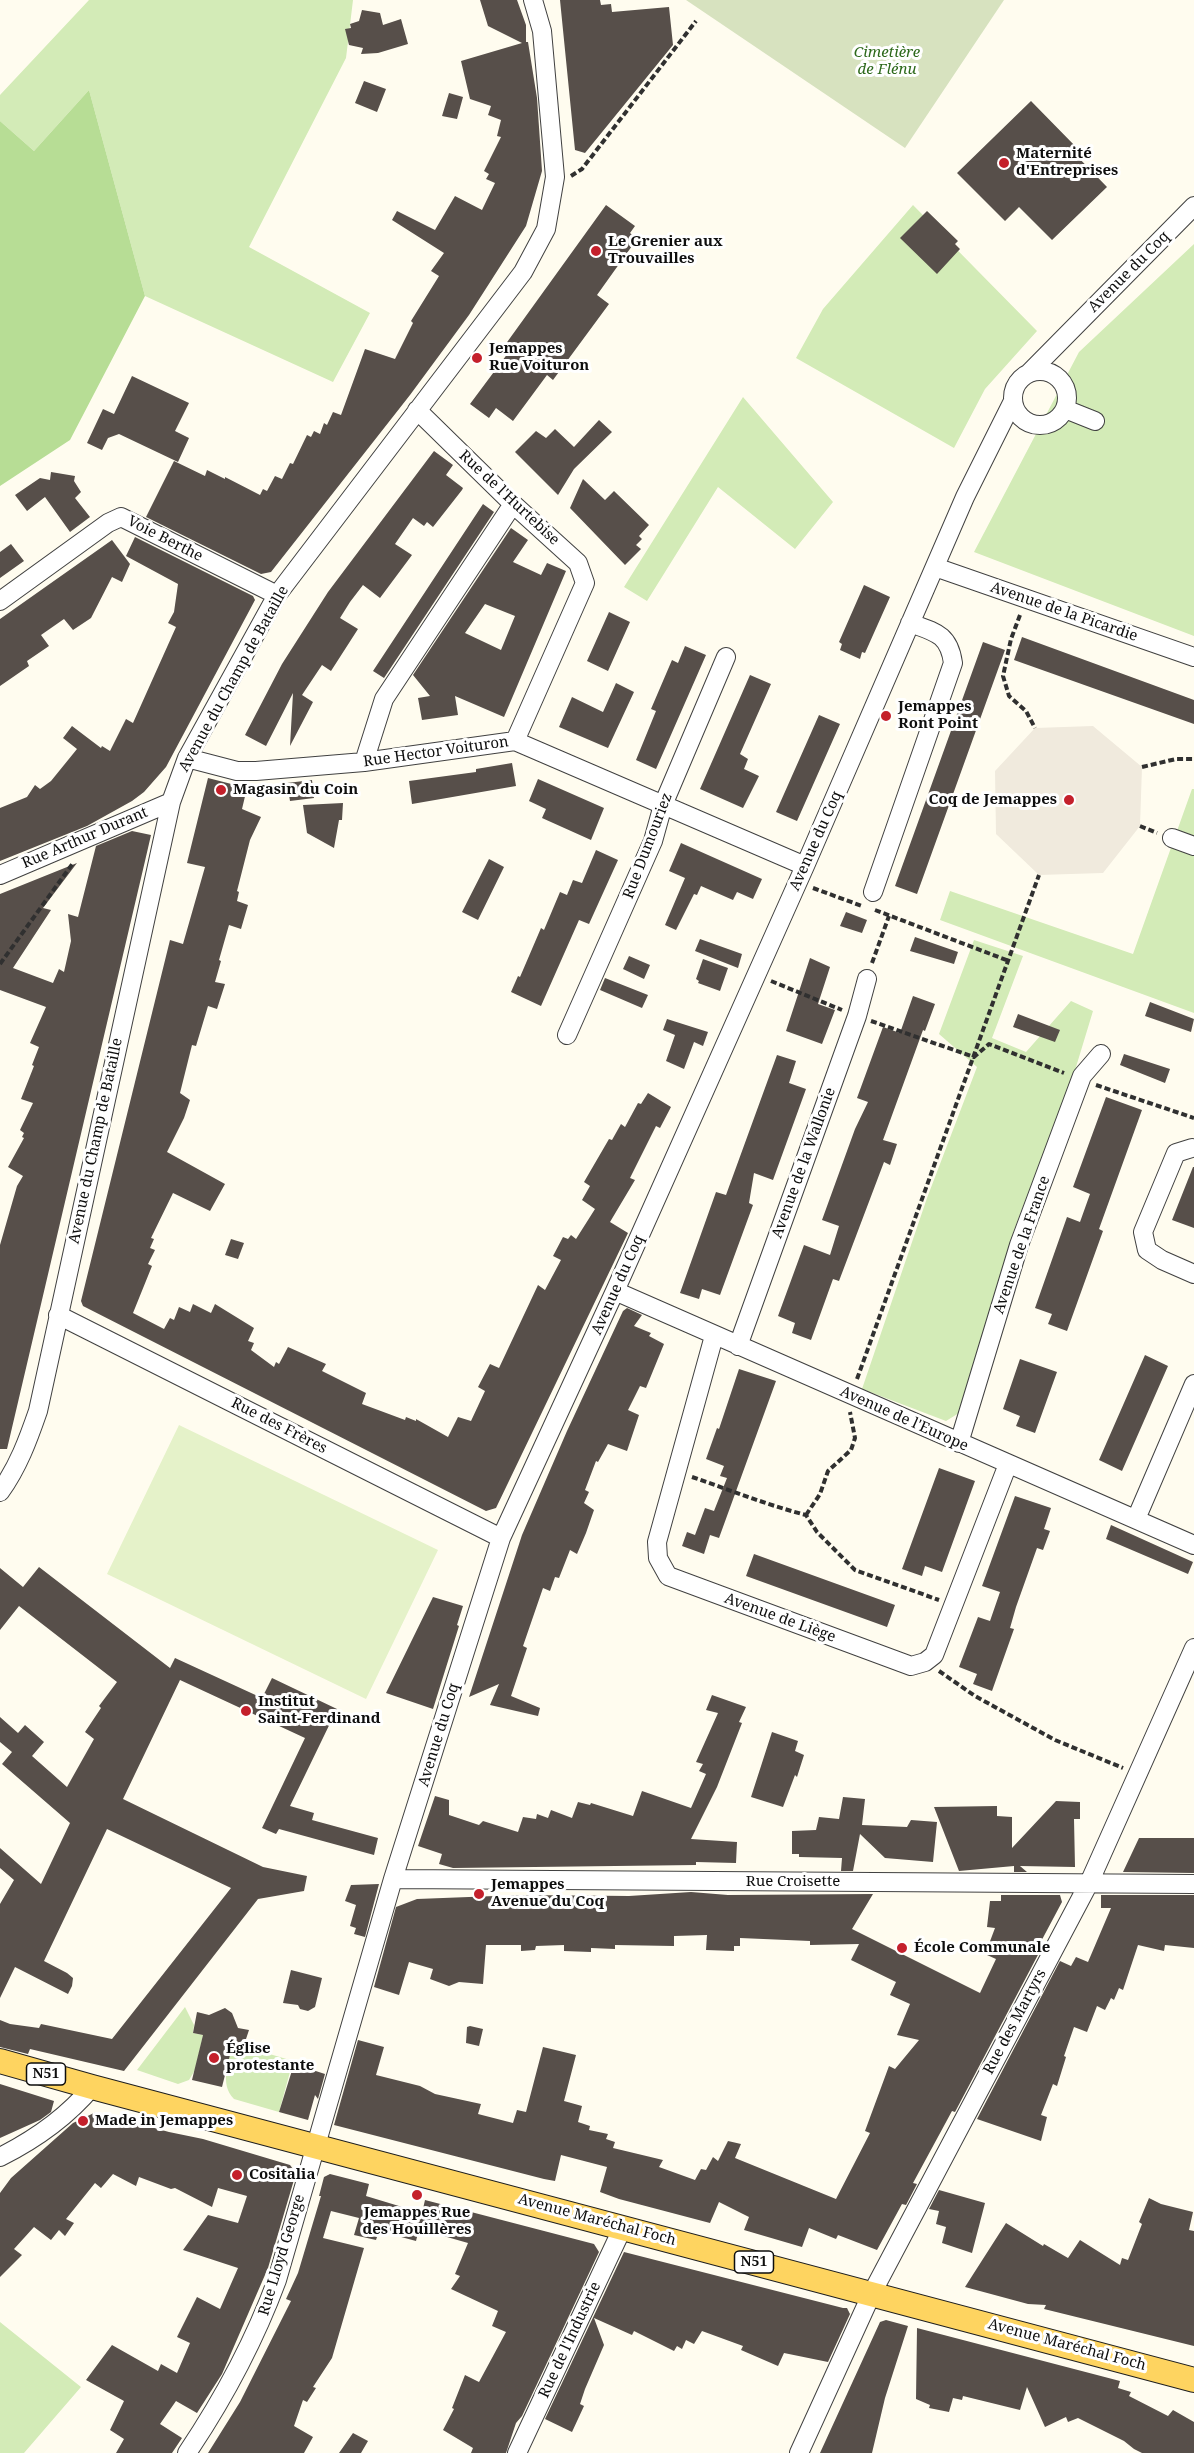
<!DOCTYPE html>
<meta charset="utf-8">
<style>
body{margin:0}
canvas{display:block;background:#fffcef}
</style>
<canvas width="1194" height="2453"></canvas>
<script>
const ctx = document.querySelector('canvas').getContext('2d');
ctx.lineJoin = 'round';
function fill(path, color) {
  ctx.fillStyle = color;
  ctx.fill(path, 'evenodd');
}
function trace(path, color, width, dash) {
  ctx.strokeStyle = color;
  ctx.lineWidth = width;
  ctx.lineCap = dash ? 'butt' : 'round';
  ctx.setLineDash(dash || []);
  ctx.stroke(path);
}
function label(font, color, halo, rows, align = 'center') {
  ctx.font = font + ' "Noto Serif",serif';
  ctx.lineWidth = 6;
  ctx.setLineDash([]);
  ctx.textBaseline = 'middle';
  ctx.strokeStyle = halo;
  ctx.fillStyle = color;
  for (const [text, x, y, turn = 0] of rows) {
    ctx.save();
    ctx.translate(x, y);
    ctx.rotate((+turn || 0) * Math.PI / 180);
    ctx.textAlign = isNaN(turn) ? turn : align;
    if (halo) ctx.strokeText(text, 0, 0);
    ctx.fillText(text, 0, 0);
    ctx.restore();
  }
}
fill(new Path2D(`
 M89 0H353L346 58 249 247 370 313 333 382 145 296 89 90 34 151 0 121V95Z
 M913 205 1037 331 985 389 954 448 796 358 823 309Z
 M1194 244V636L974 552 1079 352Z
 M743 397 833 502 795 549 718 487 647 601 624 587Z
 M1192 789H1194V1013L940 920 950 891 1133 954Z
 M974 940 1023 956 992 1038 1026 1052 1071 1001 1093 1011 1076 1067 1014 1230 959 1413 946 1421 862 1389 927 1198 977 1067 939 1034Z
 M185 2007 194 2025 193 2033 203 2035 195 2070 189 2080 178 2084 137 2070Z
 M233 2043 293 2061 279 2112 234 2099C219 2084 229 2061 233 2043Z
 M0 2322 81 2387 24 2453H0Z`), '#d3ebb7');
fill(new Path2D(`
 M89 90 145 296 70 440 0 486V121L34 151Z`), '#b7dd95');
fill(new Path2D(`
 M686 0H1004L905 148Z`), '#d7e2bf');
fill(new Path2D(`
 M179 1425 438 1550 366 1699 107 1574Z`), '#e5f2c9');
fill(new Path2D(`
 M1093 726 1142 767 1140 826 1103 873 1039 875 996 834 995 771 1035 728Z`), '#f0eadd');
fill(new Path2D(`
 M480 0H517L526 25V42H528L537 98 542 171 526 226 469 315 410 395 271 572 261 574 146 517 174 461 205 476 207 470 225 479V477L260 495 263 489 267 491 275 476 282 479 290 463 293 464 307 435 311 437 314 431 320 434 324 423 327 425 333 412 341 415 365 349 395 359 413 323 411 321 439 276 431 271 444 253 392 220 397 211 435 230 455 196 482 210 495 183 486 179 489 174 484 171 501 137 497 136 501 120 488 115 491 106 470 99 461 61 522 43 488 26Z
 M560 0H600L601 5 611 4 612 12 669 7 673 45 585 153 575 150Z
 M362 10 380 13 383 25 401 19 408 44 378 53 361 54 363 48 349 45 345 29 351 28 350 24 359 21Z
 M364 81 386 89 377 112 355 103Z
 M449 93 463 97 457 119 442 116Z
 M1031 101 1078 149 1074 153 1107 187 1052 240 1019 207 1005 221 957 173Z
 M606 205 635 226 630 233 637 239 597 295 609 304 553 380 547 375 513 421 496 408 489 418 470 404 511 349 505 345Z
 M927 211 958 241 955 244 960 249 937 274 900 238Z
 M132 376 189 403 175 431 189 438 178 462 119 434 108 438 102 450 87 443 103 409 114 414Z
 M599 420 612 432 574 469 558 495 515 452 536 431 546 438 555 429 574 447Z
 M434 451 453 465 446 475 463 488 462 490 433 527 427 522 424 526 413 518 395 544 412 555 380 598 363 585 350 602 340 618 358 629 331 671 322 665 302 695 313 702 290 746 293 693 266 746 245 735 282 664 328 592Z
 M51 472 75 476 74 481 81 492 75 498 90 517 70 532 45 497 27 511 15 495 40 478 50 480Z
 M583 479 605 500 614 491 649 525 639 536 642 539 636 545 641 549 625 565 570 508Z
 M483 504 494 512 384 678 373 671Z
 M511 528 528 540 513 562 541 575 547 563 566 571 504 717 455 696 458 715 422 720 418 698 430 696 413 675ZM485 604 515 616 501 650 465 633Z
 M135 537 253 596 255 600 166 767 144 792 132 801 87 826 0 861V808L27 797 35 785 40 789 51 781 77 749 63 738 72 726 101 748 102 746 110 751 126 719 133 723 176 627 168 623 174 612 178 584 126 556Z
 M112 540 130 564 122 582 112 577 91 618 73 630 64 619 41 635 49 646 27 661 29 666 0 686V619Z
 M11 544 24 561 0 578V552Z
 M864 585 890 597 865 653 862 652 860 659 840 650 842 644 839 642Z
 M609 612 630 622 608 671 587 661Z
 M1022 637 1194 700V724L1014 660Z
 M983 642 1005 650 917 894 895 886Z
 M685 646 706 655 656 769 636 760 656 711 651 709 672 660 678 663Z
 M750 675 771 684 740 754 748 759 744 769 759 776 743 808 700 789Z
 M616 683 634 692 608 748 559 727 572 697 603 712Z
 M819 715 840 724 797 821 776 812Z
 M512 763 516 786 412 804 409 781 476 772V769Z
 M208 778 247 788 242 809 261 817 250 840 237 891 239 892 237 901 248 905 241 929 229 925 219 960 221 961 215 982 225 984 217 1009 208 1006 196 1046 192 1045 180 1093 190 1100 184 1118 167 1152 225 1184 210 1211 173 1193 151 1238 154 1239 150 1248 155 1250 148 1264 152 1266 133 1313 164 1329 170 1318 174 1320 179 1307 190 1312 193 1304 211 1313 215 1304 254 1328 248 1341 254 1343 251 1350 274 1367 276 1362 279 1364 288 1347 326 1364 322 1371 366 1393 362 1404 405 1420 406 1417 416 1421V1419L448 1437 458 1417 471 1421 485 1391 478 1387 490 1364 499 1368 538 1285 545 1290 561 1260 553 1256 563 1237 568 1239 571 1235 576 1239 595 1209 582 1200 590 1186 584 1182 609 1139 612 1140 621 1124 625 1127 638 1103 641 1104 648 1093 671 1107 660 1128 656 1126 630 1178 635 1180 610 1222 628 1233 496 1508 486 1511 83 1306 81 1301 170 940 183 944 205 867 187 863Z
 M538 779 604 808 591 840 542 818 546 809 529 801Z
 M312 780 314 798 290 801 287 783Z
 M343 803 342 820H339L334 848 307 833 303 805Z
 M132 831 151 835 145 861 7 1449H0V1245L17 1186 23 1176 8 1167 24 1138 22 1137 24 1133 20 1130 33 1103 21 1099 34 1066 32 1065 39 1047 30 1043 46 1007 0 990V894L77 863 43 908 51 910 13 968 53 983 59 969 64 972 71 941 68 914 78 917 96 846Z
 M681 843 762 879 753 899 737 892 733 900 701 886 697 895 694 894 676 930 665 925 685 878 669 871Z
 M596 850 618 860 589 924 579 920 541 1006 511 992 518 976 520 977 541 928 544 930 560 892 567 895 573 880 582 883Z
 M489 859 504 867 478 920 462 912Z
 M846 912 867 920 862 933 840 926Z
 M915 937 958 952 954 964 910 951Z
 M700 939 742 954 738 968 695 951Z
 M629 956 650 965 644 979 623 969Z
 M810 958 830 967 818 1004 835 1010 822 1044 786 1031Z
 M703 959 728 968 720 991 698 983 699 981 696 979Z
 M605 978 648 995 642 1008 600 990Z
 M913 996 935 1004 925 1031 923 1030 883 1140 897 1144 890 1165 884 1162 839 1281 833 1279 811 1340 792 1333 795 1323 778 1316 804 1245 830 1255 839 1226 822 1220 855 1129 868 1102 857 1098 883 1027 900 1033Z
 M1150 1002 1194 1019 1191 1032 1145 1016Z
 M1018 1014 1060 1030 1055 1042 1013 1027Z
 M667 1019 708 1032 703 1046 694 1042 684 1069 666 1061 675 1035 663 1030Z
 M1124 1054 1170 1069 1165 1083 1120 1065Z
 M777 1055 796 1061 789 1083 806 1089 773 1180 754 1173 749 1203 753 1205 720 1295 702 1289 699 1299 680 1293 716 1192 726 1195Z
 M1106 1097 1142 1110 1099 1229 1103 1231 1067 1331 1048 1324 1052 1314 1035 1308 1067 1217 1080 1222 1090 1194 1073 1187Z
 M1193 1167H1194V1228L1172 1220Z
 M231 1239 244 1243 238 1259 225 1255Z
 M627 1308 642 1315 634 1326 651 1333 649 1336 664 1344 646 1388 640 1386 628 1410 639 1415 627 1451 608 1444 598 1462 596 1461 585 1490 589 1492 584 1503 594 1510 586 1533 577 1554 570 1550 559 1578 555 1577 550 1591 543 1588 523 1646 527 1648 511 1696 540 1708 538 1716 490 1705 499 1684 469 1697 522 1535 567 1431 623 1311Z
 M1145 1355 1168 1366 1122 1471 1099 1460Z
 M1020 1359 1057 1372 1035 1433 1016 1426 1020 1416 1003 1409Z
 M739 1369 776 1381 719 1538 710 1535 704 1554 682 1546 687 1532 695 1535 705 1508 714 1511 727 1478 720 1476 724 1466 706 1459 717 1428 719 1429Z
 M939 1468 975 1481 942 1572 925 1566 922 1576 902 1569Z
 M1015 1496 1051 1508 1044 1529 1050 1531 1043 1550 1037 1548 1016 1607 1010 1628 1014 1629 992 1691 973 1684 977 1674 959 1667 978 1617 990 1621 1000 1592 982 1586Z
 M1111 1525 1193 1562 1188 1574 1106 1539Z
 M754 1554 895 1605 887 1627 746 1576Z
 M39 1567 170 1668 175 1658 262 1698 272 1678 337 1709 290 1806 314 1813 312 1820 378 1838 374 1855 279 1829 276 1834 262 1828 305 1738 180 1680 123 1799 263 1867 307 1876 304 1891 258 1899 124 2071 30 2049 28 2054 0 2047V2020L10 2024 39 2028 41 2024 112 2039 231 1888 107 1829 44 1961 67 1973 73 1978 72 1986 68 1994 15 1967 0 1998V1904L14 1880 0 1868V1848L41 1884 70 1823 2 1764 12 1752 0 1742V1717L18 1733 25 1725 44 1742 32 1756 67 1787 94 1739 85 1732 101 1708 99 1706 117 1682 19 1606 0 1630V1568L23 1587Z
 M433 1597 463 1606 457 1625 459 1626 433 1709 386 1693Z
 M712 1695 746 1707 739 1722 742 1723 717 1787 691 1839 737 1842 736 1863 696 1862V1865L453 1868 439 1864 442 1854 418 1846 435 1796 449 1800V1815L479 1825 483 1821 518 1832 523 1817 536 1819 537 1814 548 1818 551 1810 572 1818 578 1802 590 1805 591 1803 633 1816 642 1791 691 1808 706 1774 699 1771 703 1764 696 1762 718 1713 706 1710Z
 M772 1732 798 1741 795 1751 804 1755 797 1777 795 1775 783 1807 751 1797Z
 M843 1797 865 1799 862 1825 907 1827 911 1820 937 1822 933 1862 885 1858 860 1834 853 1871H841L842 1858 799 1857V1854H792V1831L816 1830 819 1817 839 1819Z
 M1056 1801 1080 1802V1819H1074L1075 1867 1020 1866 1027 1872H1014V1866L959 1871 934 1807 997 1806V1816L1012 1817V1848Z
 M1139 1838H1194V1873L1123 1872Z
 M379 1884 365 1937 354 1934 356 1928 350 1926 356 1905 345 1901 351 1885Z
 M691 1892 728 1895 873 1894 852 1929 980 1993 996 1959 987 1955 986 1952 995 1928 987 1927 990 1901H1001V1895H1060L1062 1902 1037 1949 1040 1951 955 2112 952 2111 913 2183 917 2184 906 2205 902 2204 877 2250 838 2235 836 2239 809 2228 802 2247 761 2235 744 2230 749 2217 719 2202 710 2223 619 2199 600 2192 607 2167 561 2155 555 2181 544 2179 334 2125 358 2040 384 2047 376 2075 420 2086 435 2094 481 2104 478 2114 513 2123 517 2110 526 2112 543 2047 576 2055 564 2101 582 2106 578 2122 590 2126 589 2130 608 2134 606 2139 615 2142 613 2148 663 2160 659 2167 695 2180 701 2169 706 2170 713 2157 718 2161 728 2141 741 2144 735 2158 836 2199 870 2133 865 2131 889 2066 895 2069 919 2040 897 2035 910 2004 890 1995 896 1982 851 1960 859 1944 810 1945V1941L740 1938V1946H734V1951L706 1950 707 1935 674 1936V1946L615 1945V1949L591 1948V1952L564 1951V1945L536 1946 535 1950 521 1951V1945H486L483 1984 459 1982 449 1986 430 1979 433 1969 409 1962 399 1995 374 1987 396 1907 417 1899 521 1895 629 1896Z
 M1101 1895H1194V1948L1165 1945 1164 1951 1138 1945 1123 1990 1119 1988 1114 2000 1111 1998 1105 2010 1097 2006 1087 2032 1074 2027 1064 2056 1066 2057 1057 2086 1053 2084 1041 2115 1047 2117 1041 2141 977 2119 1060 1961 1071 1966 1076 1957 1088 1962 1111 1908H1101Z
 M291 1970 322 1978 315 2007 308 2011 300 2009 298 2005 283 2003Z
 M225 2008 232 2013 238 2028 249 2030 244 2045 233 2043 222 2087 192 2080 203 2035 193 2033 197 2012 209 2015Z
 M470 2026 483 2029 479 2046 466 2043 467 2027Z
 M294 2064 325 2074 318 2099 315 2095 308 2120 279 2112Z
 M0 2084 54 2101 51 2112 40 2120 0 2138Z
 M96 2112 169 2132 203 2139 290 2165 296 2173 268 2268 222 2374 197 2413 176 2401 160 2424 182 2438 172 2453H116L124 2439 110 2430 124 2401 86 2380 112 2345 158 2371 161 2364 177 2373 190 2343 177 2337 197 2297 220 2309 238 2268 183 2250 208 2215 238 2223 247 2196 218 2188 212 2207 175 2188 171 2189 139 2177 136 2186 113 2174 101 2188 95 2183 66 2219 74 2223 65 2236 59 2230 51 2240 34 2227 14 2249 22 2255 0 2277V2193L11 2178 73 2123Z
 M330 2174 369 2184 366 2196 422 2213 425 2200 594 2244 599 2252 522 2416 516 2423 506 2453H471L473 2448 443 2430 454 2409 452 2408 465 2375 479 2382 506 2332 492 2326 498 2311 451 2289 460 2276 455 2274 468 2243 419 2229 416 2241 379 2231 376 2240 354 2235 359 2218 331 2211 323 2238 364 2248 332 2358 313 2387 316 2388 307 2402 303 2400 294 2426 313 2437 304 2453H208L240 2402 291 2301 286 2299 298 2273 321 2196H319L324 2177Z
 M939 2190 985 2203 972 2253 942 2243 946 2227 936 2224 939 2211 929 2209Z
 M1149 2198 1161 2204 1193 2212 1189 2230 1194 2231V2346L1044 2309 1046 2305 1028 2304 965 2287 1006 2223 1043 2246 1044 2244 1068 2258 1080 2240 1120 2265 1122 2258 1128 2260 1142 2224 1139 2222Z
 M624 2252 843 2308H847L850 2314 828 2362 784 2353 778 2366 741 2350 743 2346 702 2331 694 2344 686 2340 682 2349 677 2346 674 2351 634 2331 632 2335 594 2318 604 2345 585 2389 580 2404 584 2406 572 2432 545 2419Z
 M886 2320 908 2326 885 2398 872 2453H820L880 2322Z
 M917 2328 1120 2381 1118 2388 1131 2392 1129 2396 1168 2416 1173 2410 1194 2422V2453H1142L1134 2449 1124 2441 1078 2418 1068 2422 1066 2417 1045 2427 1027 2387 1020 2410 963 2396 962 2400 953 2398 949 2412 929 2408 930 2405 916 2399Z
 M353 2433 368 2441 361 2453H339Z`), '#574f4a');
const minor = new Path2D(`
 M1013 398a27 27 0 1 1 54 0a27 27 0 1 1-54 0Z
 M1029 373 1194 206
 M1065 409 1095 421
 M417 410 513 504 578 563 585 583 515 741
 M935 567 1194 657
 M0 601 108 523 121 517 277 595
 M187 758 237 771H256L364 762 515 741 805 866
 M364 762 384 699 513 504
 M1172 838 1194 846
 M0 875 171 802
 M873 892 953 663C949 634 935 632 910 623
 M567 1035 653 841 663 805 726 657
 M1192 1148 1176 1153 1143 1232 1147 1250 1162 1260 1194 1274
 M615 1291 1194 1545
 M58 1315 501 1538
 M714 1336 657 1542 658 1558 668 1576 911 1666 925 1662 934 1655 1008 1464
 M738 1346 857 1016 867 979
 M959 1443 1019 1245 1082 1076 1101 1054
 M0 1492C18 1467 28 1440 38 1411L171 802 187 758 277 595 523 272 546 229 555 177 542 31 533 0
 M1136 1519 1194 1384
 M393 1879 1194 1884
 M0 2157C36 2139 66 2118 92 2087
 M187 2453C224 2398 254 2342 277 2280L393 1879 501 1538 615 1291 805 866 965 497 1012 403
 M517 2453 623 2227
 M799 2453 872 2293 1089 1883 1194 1648`);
const major = new Path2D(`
 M0 2061 92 2087 1194 2380`);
trace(minor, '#414141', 20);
trace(major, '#1f1f1f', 26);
trace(new Path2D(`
 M571 176 582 169 696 21
 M1020 615 1011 639 1003 676 1009 696 1026 711 1035 728
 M1142 767 1176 759H1194
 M1140 826 1157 833
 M813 888 862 906
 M875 910 1009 961
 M872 963 889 916
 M0 964 73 863
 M771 981 842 1010
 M871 1021 974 1057 989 1044 1064 1073
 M1096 1085 1194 1118
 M857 1379 1039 875
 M692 1477C730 1490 767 1505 806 1515L817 1532 855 1570 939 1600
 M806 1515 820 1494 828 1471 851 1450 855 1438 850 1412
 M939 1671 975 1696 1055 1740 1123 1768`), '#303030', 4, [6, 3]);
trace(minor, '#fff', 18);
trace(major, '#fed460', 24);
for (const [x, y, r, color] of [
 [1004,163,6,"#c4202b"],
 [596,251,6,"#c4202b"],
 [477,358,6,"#c4202b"],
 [886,716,6,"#c4202b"],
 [221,790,6,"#c4202b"],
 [1069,800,6,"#c4202b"],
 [246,1711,6,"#c4202b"],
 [479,1894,6,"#c4202b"],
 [902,1948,6,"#c4202b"],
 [214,2058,6,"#c4202b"],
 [83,2121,6,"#c4202b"],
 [237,2175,6,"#c4202b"],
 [417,2195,6,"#c4202b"]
]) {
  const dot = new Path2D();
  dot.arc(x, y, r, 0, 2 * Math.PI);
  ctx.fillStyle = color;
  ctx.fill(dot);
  trace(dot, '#fff', 2);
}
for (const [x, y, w] of [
 [46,2074,39],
 [754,2262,39]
]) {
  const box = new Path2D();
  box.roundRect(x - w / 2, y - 11, w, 22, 4.5);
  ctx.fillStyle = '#fff';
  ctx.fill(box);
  trace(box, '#0e0e0e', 1.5);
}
label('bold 14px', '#0e0e0e', null, [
 ["N51",46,2074],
 ["N51",754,2262]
]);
label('italic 15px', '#2d691b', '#fff', [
 ["Cimetière",887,53],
 ["de Flénu",887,70]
]);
label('bold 15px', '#0e0e0e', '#fff', [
 ["Maternité",1016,154],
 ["d'Entreprises",1016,171],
 ["Le Grenier aux",608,242],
 ["Trouvailles",608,259],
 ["Jemappes",489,349],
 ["Rue Voituron",489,366],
 ["Jemappes",898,707],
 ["Ront Point",898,724],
 ["Magasin du Coin",233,790],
 ["Coq de Jemappes",1057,800,"right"],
 ["Institut",258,1702],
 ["Saint-Ferdinand",258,1719],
 ["Jemappes",491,1885],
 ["Avenue du Coq",491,1902],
 ["École Communale",914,1948],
 ["Église",226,2049],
 ["protestante",226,2066],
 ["Made in Jemappes",95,2121],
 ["Cositalia",249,2175],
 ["Jemappes Rue",417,2213,"center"],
 ["des Houillères",417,2230,"center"]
], 'left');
label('15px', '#0e0e0e', '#fff', [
 ["Avenue du Coq",1129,272,-45],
 ["Rue de l'Hurtebise",509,498,43],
 ["Voie Berthe",165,539,27],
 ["Avenue de la Picardie",1064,612,19],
 ["Avenue du Champ de Bataille",234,679,-61],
 ["Rue Hector Voituron",436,752,-8],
 ["Rue Arthur Durant",85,838,-23],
 ["Avenue du Coq",816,841,-66],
 ["Rue Dumouriez",648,846,-69],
 ["Avenue du Champ de Bataille",96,1141,-78],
 ["Avenue de la Wallonie",804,1163,-70],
 ["Avenue de la France",1022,1245,-71],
 ["Avenue du Coq",618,1285,-66],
 ["Avenue de l'Europe",904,1419,24],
 ["Rue des Frères",279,1426,27],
 ["Avenue de Liège",780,1618,20],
 ["Avenue du Coq",439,1735,-73],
 ["Rue Croisette",793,1882],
 ["Rue des Martyrs",1015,2022,-62],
 ["Avenue Maréchal Foch",597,2220,15],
 ["Rue Lloyd George",282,2255,-73],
 ["Rue de l'Industrie",570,2340,-65],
 ["Avenue Maréchal Foch",1067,2345,15]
]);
</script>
